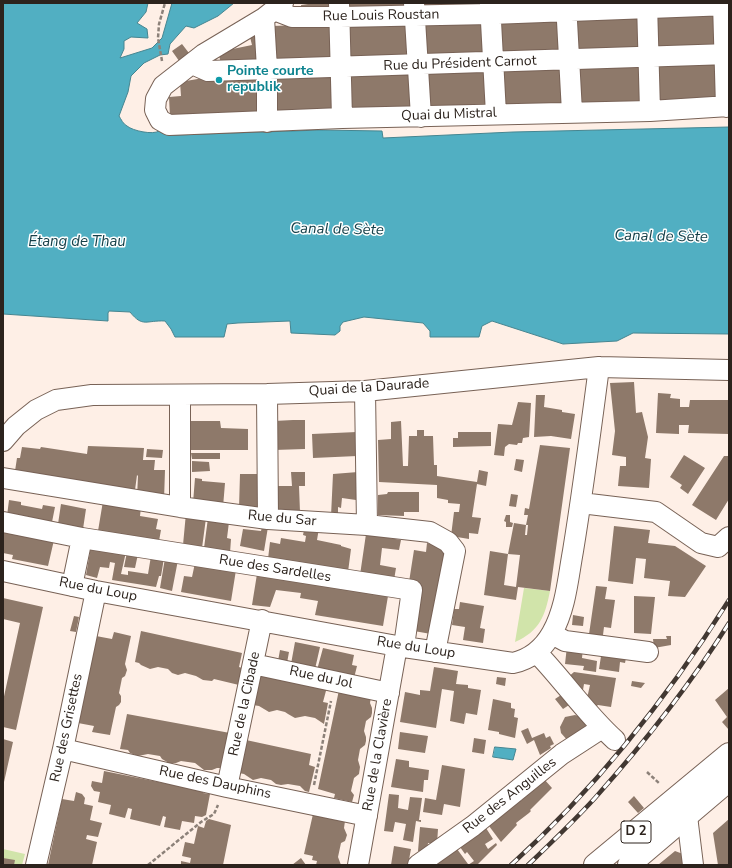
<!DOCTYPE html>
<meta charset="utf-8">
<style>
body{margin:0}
#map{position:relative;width:732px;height:868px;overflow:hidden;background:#feefe6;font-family:"Nunito Sans",sans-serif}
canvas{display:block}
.frame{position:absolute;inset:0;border:4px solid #2c231d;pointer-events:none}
</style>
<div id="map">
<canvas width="732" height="868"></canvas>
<div class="frame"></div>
</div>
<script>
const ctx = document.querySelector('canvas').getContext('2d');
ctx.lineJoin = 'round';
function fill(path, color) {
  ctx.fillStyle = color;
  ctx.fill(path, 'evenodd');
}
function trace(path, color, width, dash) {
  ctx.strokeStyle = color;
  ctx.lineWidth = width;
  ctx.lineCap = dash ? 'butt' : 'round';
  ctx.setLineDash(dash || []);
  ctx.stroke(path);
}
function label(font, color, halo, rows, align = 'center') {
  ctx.font = font + ' "Nunito Sans",sans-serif';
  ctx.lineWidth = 3;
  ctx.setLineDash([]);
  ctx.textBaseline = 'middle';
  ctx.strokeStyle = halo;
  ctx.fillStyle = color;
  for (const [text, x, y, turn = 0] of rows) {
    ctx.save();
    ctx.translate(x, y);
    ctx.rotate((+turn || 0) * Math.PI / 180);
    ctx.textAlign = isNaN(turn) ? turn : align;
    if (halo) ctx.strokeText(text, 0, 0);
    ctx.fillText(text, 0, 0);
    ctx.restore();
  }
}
fill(new Path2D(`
 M524 588 550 591C545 616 540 631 515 642Z
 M3 849 25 854 22 865H3Z`), '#d1e4aa');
const water = new Path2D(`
 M3 3H148L146 12 137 23 147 29 148 38 131 37 124 41V49L120 58 152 48 162 38 172 3H234L218 16 194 28 186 26 170 44 168 54 160 55 144 63 131 76 128 92 119 116C121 119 123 124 127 126 133 131 153 135 159 131L162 133 175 135 321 130 382 131 383 138 513 132 729 127V334L633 333 617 341 563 344 492 321 482 326 479 337H430V331L423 323 364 317 343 322 340 326V331L335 335 291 333 290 321 238 323 227 324 224 337H175L171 329 165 321C146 320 143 328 130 312L109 311 108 313V321L3 314Z
 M495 747 516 749 513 760 493 757Z`);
fill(water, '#51afc2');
trace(water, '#468590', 1);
fill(new Path2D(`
 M315 3H334L335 11 302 14 301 5Z
 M346 3H408L409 10 347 12Z
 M422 3H484V7L422 10Z
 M716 12 717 49 655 51 653 14Z
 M639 14 640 51 577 54 573 18Z
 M560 17 562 54 500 56 498 19Z
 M485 19 487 57 425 59 424 21Z
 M334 24 336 62 272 63 271 26Z
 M348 24 409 25 410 59 349 61Z
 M257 27 263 63 222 67 218 52 252 45 249 33Z
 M182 44 192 57 182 65 172 51Z
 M718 61 719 98 657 101 655 63Z
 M640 64 642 101 579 103V66Z
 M563 66 566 103 503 106 501 69Z
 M487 69 489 106 427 108 426 71Z
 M411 71V109L347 111 350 73Z
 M334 74 335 111 273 114 272 76Z
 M221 75 257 76 258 114 170 117 169 97 181 96 180 82Z
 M634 382 636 413 642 412 648 437 645 458 651 459 649 488 618 486 620 466H626V457L612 455 615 431 610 383Z
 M658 393 671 394 670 398 680 399V407H689L690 400H729V434L688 433 689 425H679V434L656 433Z
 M536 395H545L544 407 562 410V412L575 414 571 439 551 436 534 437Z
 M518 402 531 403 529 437 523 438 522 443H518L517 445 509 444 505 447 504 456 494 455 498 424 512 425Z
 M293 420H305V449L274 450V421Z
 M191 421H220L221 428 248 429V450H191Z
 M401 421 403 466H408L409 436H417V430H424V436H433L434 465H437V476L477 482 479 470 488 472 486 486 477 484 472 517 481 518 478 534 469 533V539L451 536 454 512H459L460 504 448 503V500L437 498V485L379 482 378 440 391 439V422Z
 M357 432V456L313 458 312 434Z
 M458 432H491V446L453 447V438H458Z
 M540 445 570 448 550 591 518 587 516 600 484 595 490 551 508 554 514 523 526 525 525 535H527L528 525H526L528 515H524L525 508 529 509ZM508 554 520 555 516 587 504 585Z
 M88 446 144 448 143 460H155L154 470H165L164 500 137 497 138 476 137 475 135 490 15 471 17 458H20L22 447 40 449 41 447 87 454Z
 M147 449 163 450 162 458 146 457Z
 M191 453H220V459H192Z
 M684 455 705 468 688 494 680 488 682 485 670 477Z
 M724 456H729V499L716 520 692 505Z
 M516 459 524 460 522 472 514 470Z
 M192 461 209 462 210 471 192 472Z
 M291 472H305V486H299L300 512 275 517 277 486H292Z
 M358 472 356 500 342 498 341 508 338 507V516H331L333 474Z
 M240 474H261L262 509 239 508Z
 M195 478 202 479V481L225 483 223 507 193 503Z
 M388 492H419V512H404V516L378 515V495L387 494Z
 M511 494 518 495 516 507 509 506Z
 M9 500 21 502V505L42 509 43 505 55 507 52 522 7 516Z
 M103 501 141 507 140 516 158 519 156 529 161 530 159 541 98 531Z
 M61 504 86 509 83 529 58 524Z
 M186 513 206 518 202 548 183 545Z
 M506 515H510V522L513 523 512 527H506V522L504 521Z
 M208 518 229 522 227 538 231 539 230 553 204 548Z
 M305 525 319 528 317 540 341 545V546L351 549 348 572 268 559 270 542 280 544 281 538 305 542 306 536 303 535Z
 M614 526 650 530 648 543 675 546 706 566 685 597 668 596 670 581 644 578 646 559 636 558 633 584 608 581Z
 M262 527H268L264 551 240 546 243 529 261 531Z
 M3 530 54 540 48 566 12 559 13 555 3 553Z
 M366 534 401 540 399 550 382 548 380 565 396 568 394 580 360 575Z
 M427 543 447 547 431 634 414 631 421 585 409 582 414 550 426 552Z
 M91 546 126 552 121 574 128 575V571L148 574 151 556 164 558 161 576H159L156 587 112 580 115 563 110 562 109 568 100 567 97 578 86 575Z
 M127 552 138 554 135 568 124 567Z
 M165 558 178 560 172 591 160 588Z
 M195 563 236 570 231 601 181 592 184 576 192 577Z
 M257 574 388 596 383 626 315 615 318 601 300 598 301 593 276 590 270 607 252 605Z
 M596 586 607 587 605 599 615 600 611 628 604 627 602 643 588 641Z
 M634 596 655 597 651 634 634 633Z
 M3 598 43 607 16 730 3 727V701L20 623 3 619Z
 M460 602 484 606 480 628 485 629 483 643 463 640 465 627 452 625 454 609H459Z
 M573 615 584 617 583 626 572 625Z
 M74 616 79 617 76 632 70 631Z
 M141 631 242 653 239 667 242 668 239 685 214 679 212 681 203 680 196 676 185 673 178 675 172 673 168 669 158 667 150 669 141 665 139 663 135 662Z
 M114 632 131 636 125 664 127 670 125 676 122 678 119 693 121 696V702L119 705 116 707 110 735 92 732 94 726 78 723 96 636 112 639Z
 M666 636H671V645L654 648 653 639H667Z
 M295 642 320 647 315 669 291 664Z
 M567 646 583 648 582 658 597 661 596 672 583 670 584 666 565 664Z
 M323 648 354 655 352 665 357 666 354 678 317 670Z
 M280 650 289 652 287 663 278 661Z
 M602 650 627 653 625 663 620 662 619 672 599 669Z
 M434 667 458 671 456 684 468 685V688L481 690 477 715 466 713 464 724 450 721 454 691 442 689 436 728 400 722 405 692 420 695V690L430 691Z
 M574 672 616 678 611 707 598 705 594 708 585 698 588 694 590 685 584 684 583 690 580 693 567 678Z
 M260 674 327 687 323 702 328 703 324 724 315 718 305 716 295 718 288 714 285 712 277 710 269 712 259 706 253 705Z
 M497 677 506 678 505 686 496 684Z
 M632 681 645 683 641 688 631 686Z
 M729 688V730L722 722 727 717 715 700Z
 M339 690 371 697 370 703 372 708V713L371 717 366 721 364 731 366 737V741L365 745 360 749 358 760 360 767 359 774 354 778 351 791 354 795 352 802 334 798 335 794 318 789Z
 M564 693 572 703 563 709 555 699Z
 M493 699 511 703V708L515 709 514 717 518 718 515 738 499 734V732L488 730Z
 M127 714 230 733 221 768H217L212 770H204L195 763 181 761 176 763H169L162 759 160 756 148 754 138 756 130 753 128 750 120 749Z
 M575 715 578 716 585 723 586 727 568 741 561 733 560 727 565 717Z
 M528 728 532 738 544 733 546 738 550 736 554 744 550 746 551 748 540 755 534 740 527 744 521 731Z
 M400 732 428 736 425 753 398 749Z
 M474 738 486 740 484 754 472 752Z
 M3 739 13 742 4 782H3Z
 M246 740 311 754 309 765 315 767 309 792 305 791 300 786 288 784 281 785 276 784 271 780 261 778 253 780 244 774 239 773Z
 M396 759 409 761V767L429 770 428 780H424L423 792 391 787Z
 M442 765 465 769 460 807 444 804 442 815 423 812 425 798 436 800Z
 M104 771 203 791V793L210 794 206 815 202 817 195 816 194 823 182 821 180 830 164 827 166 817 163 816 160 826 130 819 132 809 128 808 125 818 109 814 111 805 98 802 100 792 94 791 91 786 92 781 102 783Z
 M544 779 552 788 530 810 531 811 529 813 516 823 517 825 501 842 489 826 520 799 521 801Z
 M76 792 82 794 85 798 84 804 93 806 90 820 102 823 98 837 87 835 86 839 97 842 92 865H48L62 799 74 801Z
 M389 794 399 795 398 808 408 810 410 797 422 798 419 820H421V822L416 821 413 842 403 840 406 824 395 822 393 832 384 831Z
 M634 796 644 808 638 813 628 802Z
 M313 814 345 821 344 828 347 835 345 841 341 843 338 857 341 865H316L317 861 312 860 313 856 304 854Z
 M209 819 231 825 223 865H181V861L190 863 191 858 182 856 185 842 194 844 198 826 204 828 206 821Z
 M729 819V865H718L713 833Z
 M420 827 438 829 437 844 428 843 427 852 418 851Z
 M486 828 493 839 485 844 488 849 496 843 497 845 477 865H468L474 861 467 852 465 854 460 847Z
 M394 846 411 849 408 865H391Z
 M457 849 468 864 467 865H436Z
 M675 851 683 854 685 865H658Z
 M3 858 15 860 14 865H3Z
 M301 858 306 865H292Z`), '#8e796a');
const minor = new Path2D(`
 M283 3 264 18 204 54 163 86 156 99 155 110 160 120 169 125 342 118 650 111 729 106
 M339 3 342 118
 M414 3 421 117
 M490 3 496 114
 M566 3 572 112
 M647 3 650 111
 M723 3 726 107
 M274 10 292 17H340L491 14 729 5
 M264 18 267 69V122
 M192 64 208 71 729 54
 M365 391 367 525
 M267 394 268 519
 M180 395V507
 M3 441 16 426 36 410 56 400 92 395 267 394 365 391 599 367 729 370
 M3 478 180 507 268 519 367 525 430 532 448 542 455 551 435 652
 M581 503 656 512 701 543 718 547 729 537
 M3 522 82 538 412 590 404 646
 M3 571 96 591 397 646 513 663C531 659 543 649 552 633 566 608 568 578 573 551 583 490 591 428 599 367
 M72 586 82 538
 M552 634 565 641 648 652
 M537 653C564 681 586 714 615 740
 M253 664 389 693
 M63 749 227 787 367 816
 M227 787 262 620
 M679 804 687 816 693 865
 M36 865 63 749 96 591
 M358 865 397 646
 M418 865 473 826 562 754 602 728`);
const major = new Path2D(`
 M595 865 729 754
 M629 865 729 780`);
trace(minor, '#786256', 22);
trace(major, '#786256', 24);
trace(new Path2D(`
 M162 61 158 38 159 24 165 3
 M647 772 660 784
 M314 785 331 701
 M148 865 201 822 214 814 218 805`), '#8c8179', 2.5, [4, 2]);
trace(minor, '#fff', 20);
trace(major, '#fff', 22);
const rail = new Path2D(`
 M511 865C596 788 668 697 729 600
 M528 865C551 843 574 821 595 798 644 743 690 685 729 623`);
trace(rail, '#423832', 4.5);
trace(rail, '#fff', 3, [9]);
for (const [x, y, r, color] of [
 [219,80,4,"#0f9aa8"]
]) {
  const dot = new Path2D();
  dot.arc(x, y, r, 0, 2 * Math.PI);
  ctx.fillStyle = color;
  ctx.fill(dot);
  trace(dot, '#fff', 1.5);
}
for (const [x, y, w] of [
 [636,832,30]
]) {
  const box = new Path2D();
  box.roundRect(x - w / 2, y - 11, w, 22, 3);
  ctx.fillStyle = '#fff';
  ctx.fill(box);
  trace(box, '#2c231d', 1);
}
label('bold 13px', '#2c231d', null, [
 ["D 2",636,832]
]);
label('14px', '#2c231d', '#fff', [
 ["Rue Louis Roustan",381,16,-1],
 ["Rue du Président Carnot",460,64,-2],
 ["Quai du Mistral",449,115,-2],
 ["Quai de la Daurade",369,388,-4],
 ["Rue du Sar",282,519,5],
 ["Rue des Sardelles",275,569,9],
 ["Rue du Loup",98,590,11],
 ["Rue du Loup",416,648,9],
 ["Rue du Jol",321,678,12],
 ["Rue de la Cibade",245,704,-78],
 ["Rue des Grisettes",67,728,-78],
 ["Rue de la Clavière",378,755,-80],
 ["Rue des Dauphins",215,783,12],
 ["Rue des Anguilles",510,796,-38]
]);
label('bold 14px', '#0d838f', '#fff', [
 ["Pointe courte",227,72],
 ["republik",227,88]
], 'left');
label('italic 15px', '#16414a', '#fff', [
 ["Canal de Sète",337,230,1],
 ["Canal de Sète",661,237,1],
 ["Étang de Thau",77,242]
]);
</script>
